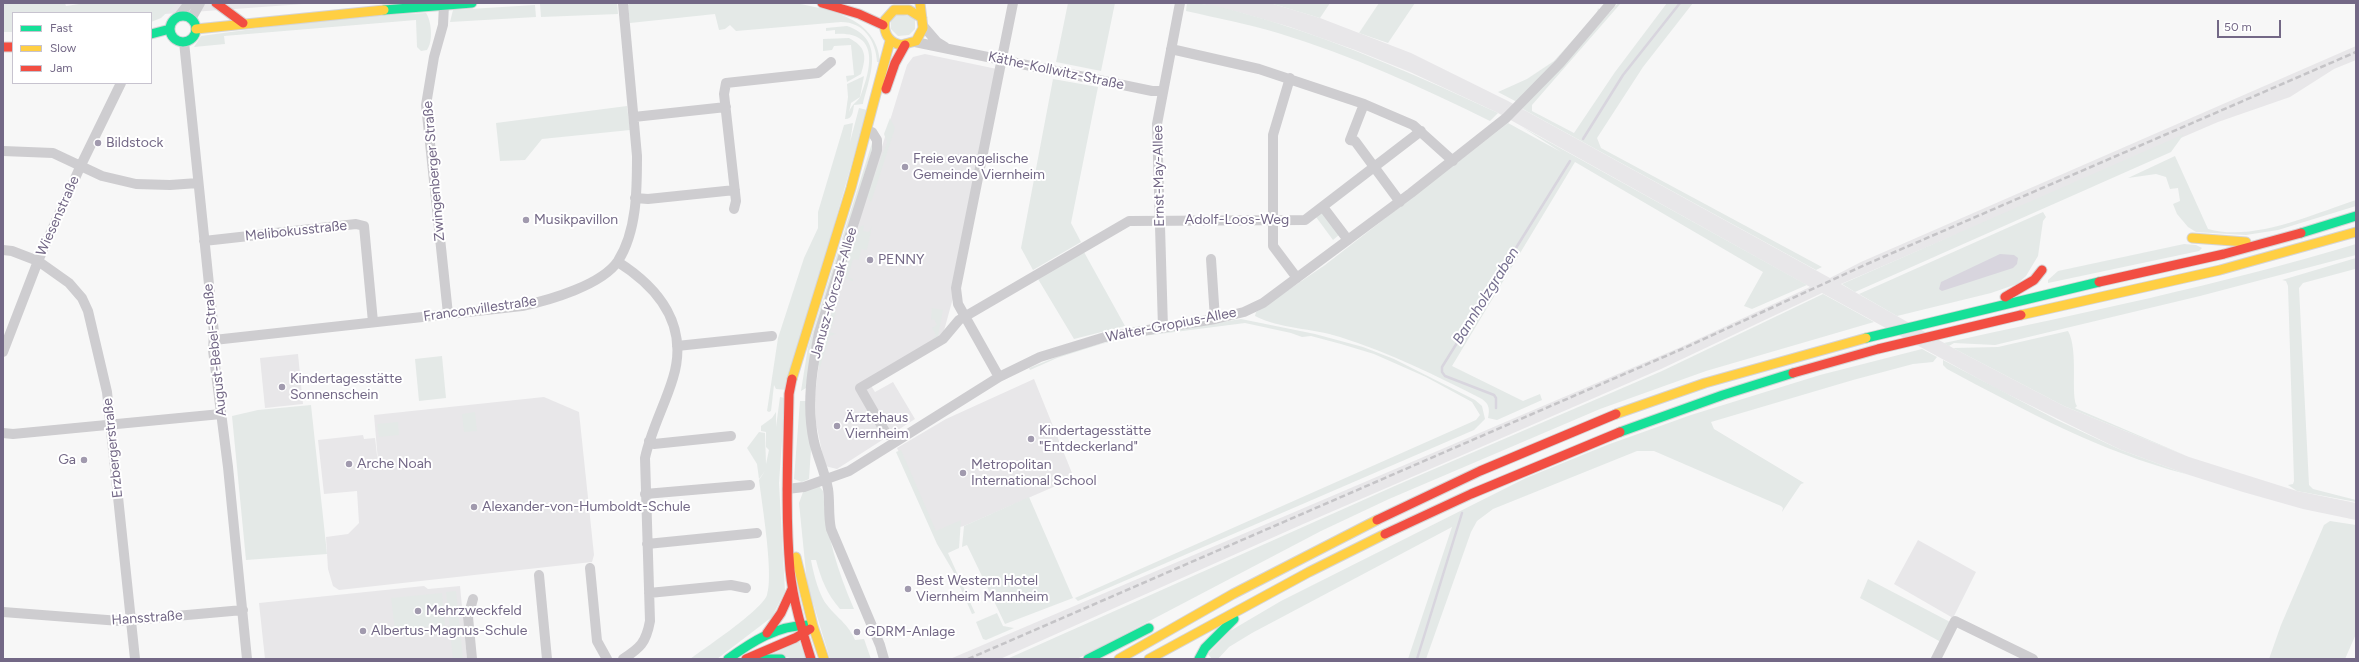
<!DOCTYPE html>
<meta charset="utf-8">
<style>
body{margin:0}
#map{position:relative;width:2359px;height:662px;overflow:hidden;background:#f7f7f7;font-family:Figtree,sans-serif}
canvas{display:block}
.frame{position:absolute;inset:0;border:4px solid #736886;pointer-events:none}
.legend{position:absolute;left:12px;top:12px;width:140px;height:72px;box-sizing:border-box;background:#fff;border:1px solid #c7c3cf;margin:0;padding:5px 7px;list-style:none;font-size:12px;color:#736886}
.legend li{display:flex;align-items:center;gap:8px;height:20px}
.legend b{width:20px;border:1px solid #c7c3cf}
.scale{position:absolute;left:2217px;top:20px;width:64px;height:18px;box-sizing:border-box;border:2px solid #736886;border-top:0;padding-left:5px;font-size:12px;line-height:14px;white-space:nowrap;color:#736886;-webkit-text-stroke:3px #fff;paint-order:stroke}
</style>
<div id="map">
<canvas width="2359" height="662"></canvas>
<div class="frame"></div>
<ul class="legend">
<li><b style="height:5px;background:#16e098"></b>Fast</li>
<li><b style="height:5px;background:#ffcf43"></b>Slow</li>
<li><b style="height:5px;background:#f24e42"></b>Jam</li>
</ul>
<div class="scale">50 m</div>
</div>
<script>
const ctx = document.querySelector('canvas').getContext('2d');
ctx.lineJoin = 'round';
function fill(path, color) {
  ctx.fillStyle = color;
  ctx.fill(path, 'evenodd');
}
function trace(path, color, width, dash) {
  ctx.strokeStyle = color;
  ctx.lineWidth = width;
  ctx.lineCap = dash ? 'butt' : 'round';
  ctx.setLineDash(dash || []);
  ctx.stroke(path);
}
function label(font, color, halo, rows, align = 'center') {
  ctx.font = font + ' Figtree,sans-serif';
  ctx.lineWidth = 4;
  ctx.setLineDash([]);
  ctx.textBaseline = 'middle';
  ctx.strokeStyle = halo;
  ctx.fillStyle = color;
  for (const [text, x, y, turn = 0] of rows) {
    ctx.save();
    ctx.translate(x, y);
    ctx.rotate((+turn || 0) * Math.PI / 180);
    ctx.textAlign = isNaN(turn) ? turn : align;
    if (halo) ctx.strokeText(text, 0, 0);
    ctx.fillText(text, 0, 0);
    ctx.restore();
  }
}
fill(new Path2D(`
 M164 3H317L165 14Z
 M1197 3H1270L1320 18 1411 53 1508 101 1830 278 1861 262 2356 46V60L2334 69 2290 97 2218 122 1841 284 1953 348 2064 406 2189 457 2297 491 2356 503V520L2303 509 2243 492 2186 474 2121 450 1997 389 1822 293 1661 369 1301 525 1000 659H950L1681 347 1810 287 1498 113 1410 72 1355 50 1290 27 1238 12Z
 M925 54 997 69 953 298 942 338 868 381 875 392 893 382 915 419 837 469 825 466 816 423 815 395 821 346 907 65 913 57Z
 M298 354 303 404 265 408 260 358Z
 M1034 379 1074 478 964 526 935 533 897 448 946 419Z
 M544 397 579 412 594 555 592 562 339 590 333 586 328 569 326 537 348 534 359 523 357 491 324 494 318 440 363 435 364 439 375 438 379 472 374 415Z
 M1918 540 1976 572 1953 618 1894 584Z
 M424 586 428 589 460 586 467 659H265L259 603Z`), '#e8e7e9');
fill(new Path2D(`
 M3 3H65L66 6 86 3H177L161 18 151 22V13H13V32H3Z
 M563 3H617L618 14 541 17 540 4Z
 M630 3H795C831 10 877 18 880 62H877C876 41 864 22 841 22L736 31 730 25 725 29 719 30 715 14 630 23 628 5Z
 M1068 3H1115L1101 71 1056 62Z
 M1187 3C1214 3 1242 13 1267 20 1347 44 1422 78 1498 113L1490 121C1421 87 1351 55 1278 33 1248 24 1217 18 1186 11Z
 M1270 3H1330L1320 18Z
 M1379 3H1415L1388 43 1359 33Z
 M1618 3H1621L1532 105V111L1574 133 1615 72 1667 3H1693L1643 67 1597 138 1601 148 1822 267 1816 270 1521 108 1555 74Z
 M535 5 536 17 450 22 453 10Z
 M1598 8 1600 11 1599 14 1517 102 1498 92 1527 79 1554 61 1597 13Z
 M426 13C432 22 433 42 427 50L421 51 417 47 416 20 224 36 225 44 194 47 201 36 335 18Z
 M896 13 915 18V29L909 35 898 36 891 29V19Z
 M847 26C886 39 870 76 863 104L854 105C853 111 853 119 845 119L848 97 847 84 864 76 860 97 851 103 849 112C852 103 859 101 861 95 872 66 879 31 835 34V30L826 31V28Z
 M849 38C866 47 867 56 861 74L847 82 846 76 854 75 851 45 834 46 832 50 823 51V39Z
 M1053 79 1098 87 1071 223 1081 242 1033 270 1021 248Z
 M627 106 630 130 542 139 525 160 500 161 496 123Z
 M859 108 867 110 787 390 776 389 774 385 771 411 769 412 767 411 778 338 804 258 818 228V212L844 125 853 123 850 142Z
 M890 118 895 128 871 202 867 196 887 142 884 134Z
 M1508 123 1561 152 1522 127 1807 285 1752 309 1744 306 1763 272 1575 162 1452 366 1523 401 1540 394 1542 400 1497 420 1488 418C1490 409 1489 404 1482 399 1435 375 1390 353 1340 337 1312 328 1280 329 1255 316L1256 312 1325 265Z
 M2184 134 2171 152 1855 292 1842 284Z
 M872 143H874L812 348 806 388 801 391 808 347Z
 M2175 156 2208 229C2253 242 2313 214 2356 200V206L2278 230 2246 235 2196 232 2188 227 2177 214 2173 204 2180 201 2178 188 2170 189 2166 177 2156 174 2128 178Z
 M1322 212 1339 235 1333 240 1316 217Z
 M2043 212 2046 217 2043 221 2038 256 2026 276 2017 284 1991 293 1897 316 1859 294Z
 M864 225 863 231 869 232 872 226 867 250 861 249 859 260 853 259 848 277 853 279V281L846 279 843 274 859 227Z
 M2184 244 2196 245 2202 248 2199 251 2048 283V280L2058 271Z
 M2356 244V255L2200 296 1995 345 1954 343 1949 346 1944 343C2082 313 2221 285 2356 244Z
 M1084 252 1125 326 1074 339 1038 279Z
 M2356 258 2355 269 2303 283 2299 288 2309 485 2313 489 2356 500V502L2297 491 2288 485 2293 484 2294 481 2288 286 2286 281 2282 280Z
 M1823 294 1874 322 1706 371 1600 409 1389 499 1321 531 1077 659H1007L1397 485 1662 371Z
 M932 308 943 310 938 336 932 340 936 335 932 328 937 325 934 319 931 320Z
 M832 312H836L830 332 836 334 830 336 820 367 818 365 821 349Z
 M1241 319 1315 334 1363 347 1394 359 1475 400 1482 406 1485 419 1474 430 1078 601 1075 598 1476 420 1480 415 1472 402 1426 377 1374 354 1341 344 1311 336 1302 337 1291 333 1245 323 1128 338 1101 344 1057 358 1030 370 1029 368 1074 350 1128 337Z
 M2068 331C2079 350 2070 397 2077 406L2075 408 2189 457 2064 406 1953 348 1998 347Z
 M1922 349 1937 357 1933 362 1913 364 1853 380 1711 422 1714 429 1804 483 1801 484 1782 512 1783 508 1781 506 1654 451H1637L1493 509 1477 521 1471 532 1426 659H1408L1452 527 1252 633 1229 647 1218 659H1212L1208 654 1230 631 1281 601 1526 478 1607 445 1691 415 1820 375Z
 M442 356 446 398 419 401 415 359Z
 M1943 360 2057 420 2121 450 2186 474C2101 452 2024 410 1947 369L1943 365Z
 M780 397 785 398 779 483 785 591 772 617 717 659H690C705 648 762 610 767 595 774 575 762 504 759 480L765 471 759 479 757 464 747 448 759 432 765 433 766 464 769 450 766 447V432L761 431V426L772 418 776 412V427Z
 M800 401H806L811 449 809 479 802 482 794 479Z
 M311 405 327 554 246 560 232 416 258 410Z
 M475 412 477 431 464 432 462 414Z
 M398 422 399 435 379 437 377 424Z
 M901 450 936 531 961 520 959 548 948 553 975 613 972 614 953 571 937 544 896 452Z
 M819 486 823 491C826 533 837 570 854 609H840C827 594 821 579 816 560H811C813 571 817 588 823 599 832 615 847 621 855 640L864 639 871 659H830L807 583 799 503 803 492Z
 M1029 497 1073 598 1005 624 967 545 962 547 964 526Z
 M2330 521 2356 525V634L2345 659H2269L2281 625 2324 525Z
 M1868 579 1950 622 1941 642 1860 598Z
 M456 591 463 659H453L446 592Z
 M442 593 445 625 395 630 391 598Z
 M997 613 1003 626 1014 628 986 640 983 639 976 622Z
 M799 641 806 659H794L773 654Z`), '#e4e9e7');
fill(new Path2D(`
 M2000 254 2014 255 2018 258 2017 264 2013 268 1942 291 1939 289 1941 282Z`), '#d8d5de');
trace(new Path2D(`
 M1583 139 1623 75 1680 3
 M1496 408V398L1494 395 1445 376 1442 372V367L1570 161
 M1417 659 1462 513`), '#d8d5de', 2.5);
const fast = new Path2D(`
 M384 10 472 3
 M170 29a13 13 0 1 1 26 0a13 13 0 1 1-26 0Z
 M151 34 170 29
 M2301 233 2356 216
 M1866 338 2099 282
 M1620 432 1723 395 1793 373
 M728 659C753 641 776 626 808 625
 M756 659H781
 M1088 659 1149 628
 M1199 659 1205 648 1234 619`);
const slow = new Path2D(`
 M920 3 923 28 916 41 901 45C888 42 883 32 885 20L894 10H909L922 18
 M196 29 384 10
 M2192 238 2246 242
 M2021 315 2220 270 2356 232
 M792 379 851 188 890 41
 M1616 414 1705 383 1866 338
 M796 557 813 626 824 659
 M1119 659 1233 594 1377 520
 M1149 659 1309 572 1385 534`);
const jam = new Path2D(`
 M216 3 243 23
 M822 3 859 14 883 25
 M3 47H13
 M886 89 895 63 905 45
 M2099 282 2224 254 2301 233
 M2005 297 2034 280 2042 270
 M1793 373 1878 349 2021 315
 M792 379 789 394C788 453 785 512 790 570 793 601 802 630 811 659
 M1377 520 1480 471 1616 414
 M1385 534 1471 494 1620 432
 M767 633 781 613 792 589
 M746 659 795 638 810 629`);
trace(fast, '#d5d4d6', 11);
trace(slow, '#d5d4d6', 11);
trace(jam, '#d5d4d6', 11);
trace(new Path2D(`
 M444 5 443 25 434 57 426 105 448 314
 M179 16 189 3
 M191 19 200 3
 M924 27 937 42 945 47
 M184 42 214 333 213 350 228 467 247 659
 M915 42 1152 91H1163
 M1171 49 1259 69 1364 104 1413 125 1453 161
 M1290 78 1273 135V246L1297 278
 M1364 104 1350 140 1355 141 1400 202
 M634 117 726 107
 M872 132 877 140V150L819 333C812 369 806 405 814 442 818 458 825 473 828 489 830 502 828 515 831 529L880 645 884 659
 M3 151 53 153 102 176 136 184 170 185 198 183
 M635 198 648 199 735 190
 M1323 207 1348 240
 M734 209 736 201 724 94 726 83 818 73 831 62
 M204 241 356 224 364 226 373 322
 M3 250 12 251 38 261 69 283 82 298 88 311 107 392 135 659
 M1211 259 1215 319
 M618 262C659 288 689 326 673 378 665 405 651 430 645 458L650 621C646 643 640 648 623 659
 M1163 328 1157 124 1180 3
 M214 340 522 306C550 300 602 285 618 261 637 231 637 190 637 156L623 3
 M677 346 772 336
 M3 352 38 261 81 165 121 83
 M999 377 958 304 956 288 1013 3
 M3 433 13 434 221 414
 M887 435 860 388 943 339 959 320 1129 221 1305 220 1421 131
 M649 441 654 444 731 436
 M787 489 804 487 849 471 999 377 1040 357 1105 337 1215 319 1244 312 1263 303 1411 193 1506 118 1560 63 1611 3
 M645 494 750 485
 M647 544 757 533
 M590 568 597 641 607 659
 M539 575 547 659
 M649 593 731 585 746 588
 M3 612 120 621 243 610
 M472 659 468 617 473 599
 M1936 659 1955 621 2033 659`), '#cecdd0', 10);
trace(fast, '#16e098', 9);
trace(slow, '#ffcf43', 9);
trace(jam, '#f24e42', 9);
trace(new Path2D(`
 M968 659 1682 349 1867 264 2356 52`), '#c5c4c7', 2.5, [6, 3]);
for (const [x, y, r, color] of [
 [98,143,4,"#a19aae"],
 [905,167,4,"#a19aae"],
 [526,220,4,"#a19aae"],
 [870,260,4,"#a19aae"],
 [282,387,4,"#a19aae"],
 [837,426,4,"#a19aae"],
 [1031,439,4,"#a19aae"],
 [84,460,4,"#a19aae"],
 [349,464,4,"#a19aae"],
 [963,473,4,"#a19aae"],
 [474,507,4,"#a19aae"],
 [908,589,4,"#a19aae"],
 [418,611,4,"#a19aae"],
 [363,631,4,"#a19aae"],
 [857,632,4,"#a19aae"]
]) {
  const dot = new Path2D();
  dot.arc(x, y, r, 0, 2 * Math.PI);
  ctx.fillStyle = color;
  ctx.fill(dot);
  trace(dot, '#fff', 1.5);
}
label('14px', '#736886', '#fff', [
 ["Käthe-Kollwitz-Straße",1056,71,12],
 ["Zwingenberger Straße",434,171,-95],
 ["Ernst-May-Allee",1159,176,-91],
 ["Wiesenstraße",58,216,-66],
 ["Adolf-Loos-Weg",1237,220],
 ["Melibokusstraße",296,231,-6],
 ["Janusz-Korczak-Allee",834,293,-74],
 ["Franconvillestraße",480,309,-8],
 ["Walter-Gropius-Allee",1171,325,-11],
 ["August-Bebel-Straße",215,350,-96],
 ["Erzbergerstraße",113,448,-96],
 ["Hansstraße",147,618,-4]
]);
label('14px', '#736886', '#fff', [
 ["Bildstock",106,143],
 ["Freie evangelische",913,159],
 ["Gemeinde Viernheim",913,175],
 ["Musikpavillon",534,220],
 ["PENNY",878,260],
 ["Kindertagesstätte",290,379],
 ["Sonnenschein",290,395],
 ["Ärztehaus",845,418],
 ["Viernheim",845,434],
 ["Kindertagesstätte",1039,431],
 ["\"Entdeckerland\"",1039,447],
 ["Ga",76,460,"right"],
 ["Arche Noah",357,464],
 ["Metropolitan",971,465],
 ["International School",971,481],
 ["Alexander-von-Humboldt-Schule",482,507],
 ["Best Western Hotel",916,581],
 ["Viernheim Mannheim",916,597],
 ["Mehrzweckfeld",426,611],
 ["Albertus-Magnus-Schule",371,631],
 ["GDRM-Anlage",865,632]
], 'left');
label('italic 15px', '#756f8f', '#fff', [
 ["Bannholzgraben",1486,296,-58]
]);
</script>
